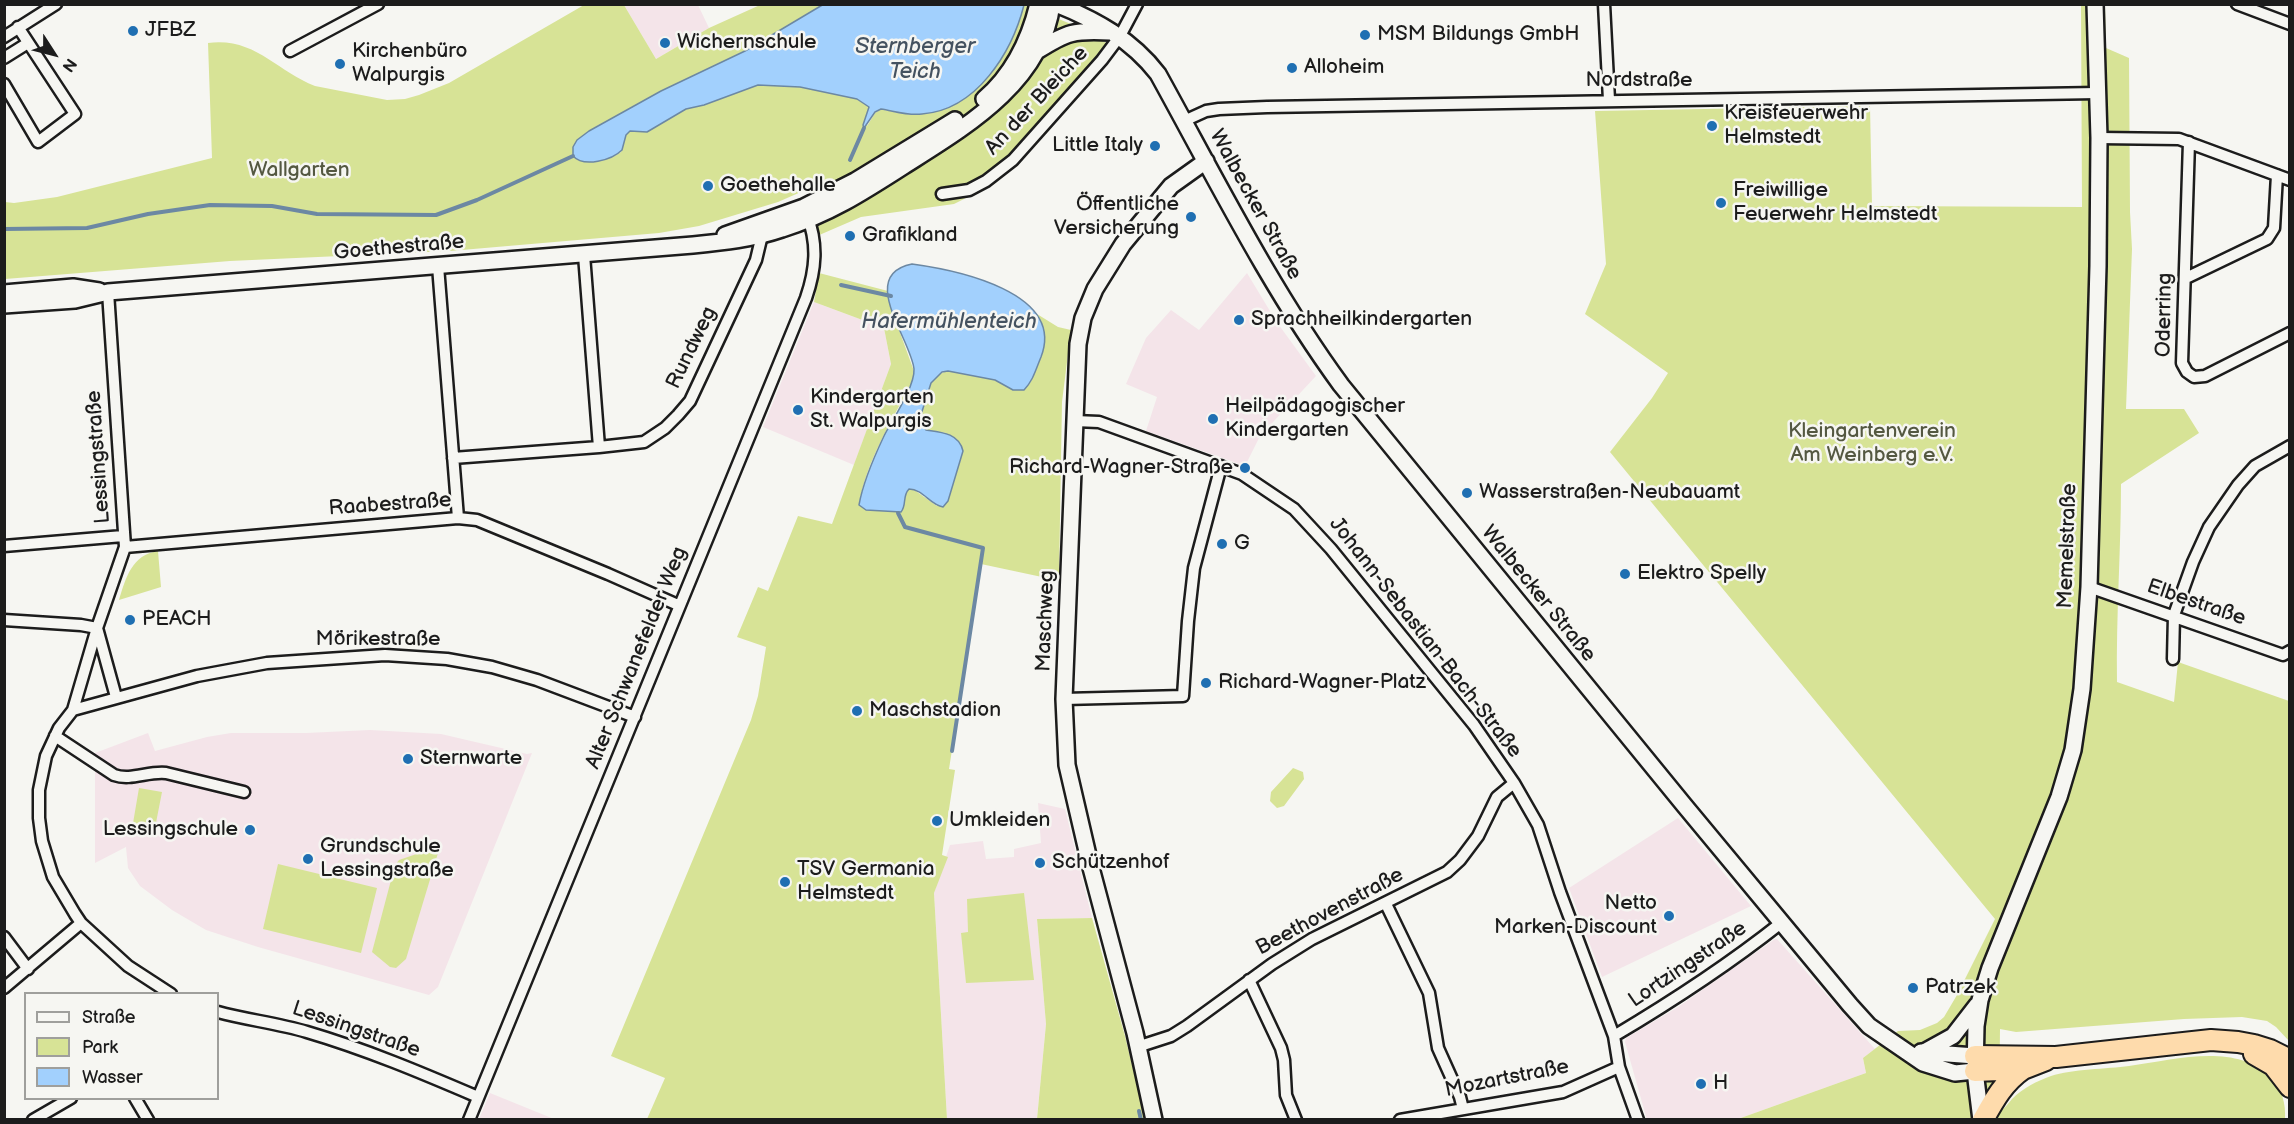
<!DOCTYPE html>
<meta charset="utf-8">
<style>
body{margin:0}
#map{position:relative;width:2294px;height:1124px;overflow:hidden;background:#f6f6f2;font-family:"Balsamiq Sans",sans-serif}
canvas{display:block}
.frame{position:absolute;inset:0;border:6px solid #1c1c1c;pointer-events:none}
.legend{position:absolute;left:24px;top:992px;width:195px;height:108px;box-sizing:border-box;background:#f6f6f2;border:2px solid #9f9f9c;margin:0;padding:8px 10px;list-style:none;font-size:18px;color:#1c1c1c}
.legend li{display:flex;align-items:center;gap:12px;height:30px}
.legend b{width:30px;border:2px solid #9f9f9c}
.north{position:absolute;left:24px;top:24px;width:60px;height:60px;-webkit-text-stroke:4px #f6f6f2;paint-order:stroke;rotate:126deg;font-size:16px;font-weight:700;line-height:24px;text-align:center;color:#1c1c1c}
.north::after{content:'';display:block;margin:auto;width:21px;height:27px;background:#1c1c1c;clip-path:polygon(50% 0,100% 100%,50% 72%,0 100%)}
</style>
<div id="map">
<canvas width="2294" height="1124"></canvas>
<div class="frame"></div>
<ul class="legend">
<li><b style="height:8px;background:#f6f6f2"></b>Straße</li>
<li><b style="height:16px;background:#d7e396"></b>Park</li>
<li><b style="height:16px;background:#a2d0fd"></b>Wasser</li>
</ul>
<div class="north">N</div>
</div>
<script>
const ctx = document.querySelector('canvas').getContext('2d');
ctx.lineJoin = 'round';
function fill(path, color) {
  ctx.fillStyle = color;
  ctx.fill(path, 'evenodd');
}
function trace(path, color, width, dash) {
  ctx.strokeStyle = color;
  ctx.lineWidth = width;
  ctx.lineCap = dash ? 'butt' : 'round';
  ctx.setLineDash(dash || []);
  ctx.stroke(path);
}
function label(font, color, halo, rows, align = 'center') {
  ctx.font = font + ' "Balsamiq Sans",sans-serif';
  ctx.lineWidth = 5;
  ctx.setLineDash([]);
  ctx.textBaseline = 'middle';
  ctx.strokeStyle = halo;
  ctx.fillStyle = color;
  for (const [text, x, y, turn = 0] of rows) {
    ctx.save();
    ctx.translate(x, y);
    ctx.rotate((+turn || 0) * Math.PI / 180);
    ctx.textAlign = isNaN(turn) ? turn : align;
    if (halo) ctx.strokeText(text, 0, 0);
    ctx.fillText(text, 0, 0);
    ctx.restore();
  }
}
fill(new Path2D(`
 M624 5H698L709 28 656 59Z
 M1247 273 1276 321 1316 376 1260 436 1245 466 1146 431 1157 397 1126 384 1146 338 1171 310 1199 330Z
 M814 302 884 328 891 364 854 465 763 427Z
 M370 730 441 734 527 754 532 753 438 987 429 995 258 947 206 930 172 910 140 886 128 868 126 847 95 863V753L148 733 155 751 207 737 231 733H306Z
 M1038 803 1065 809 1092 918 1037 919 1046 1024 1037 1119H947L934 893 950 845 983 841 986 859 1014 857V849L1041 843Z
 M1678 818 1751 906 1602 977 1569 888Z
 M1775 939H1777L1875 1049 1863 1058 1866 1073 1738 1119 1647 1120 1625 1042 1626 1038 1678 1007Z
 M490 1093 554 1119H479Z`), '#f4e4e9');
fill(new Path2D(`
 M584 5H624L656 59 709 28 760 5H824L745 51 661 91 589 131 577 140 573 156C585 168 608 160 621 152L626 135 630 131 647 132 686 109 704 105 758 85 800 87 857 99 869 107 867 126 875 113 881 109C894 112 908 116 922 114 976 109 1011 53 1024 5L1071 24 1118 49 1017 165 994 184 954 204 861 217 817 236 810 188 778 202 699 226 659 233 450 251 230 261 5 279V202L14 203 57 197 212 158 208 43C255 37 276 71 315 86L387 100 405 99 419 95 449 83Z
 M2081 5H2105L2106 48 2129 58 2130 212 2132 249 2126 409H2184L2199 433 2121 484C2121 550 2116 616 2117 682L2174 702 2178 662 2289 701V1041L2276 1027 2267 1021 2242 1017 2184 1019 2016 1032 2000 1029 1999 1112C2004 1109 2008 1104 2012 1099 2023 1088 2037 1081 2051 1076 2072 1069 2107 1069 2129 1066 2174 1060 2235 1042 2271 1077 2282 1089 2286 1104 2285 1119H1738L1866 1073 1863 1058 1898 1031 1920 1030 1937 1023 1944 1017 1957 995 1995 919 1610 452 1652 398 1668 373 1585 314 1606 264 1595 111 1870 106 1872 206 2082 207Z
 M819 273 888 291 891 308 914 371 913 380C893 419 866 461 859 505H904L905 494 909 489H913L937 506 946 433 926 430 919 421C922 403 928 375 948 371L995 380 1013 390 1029 385C1040 364 1051 336 1037 314L1058 327 1071 330 1062 402 1059 576 1042 577 981 564 949 769 955 770 942 855 948 857 934 893 947 1119H647L665 1078 611 1056 751 720 758 696 766 647 737 637 758 587 768 591 798 516 832 524 891 364 884 328 814 302Z
 M158 551 161 587 119 600C126 577 132 555 158 551Z
 M1293 768 1303 772 1304 779 1284 806 1277 808 1270 801 1271 792Z
 M139 788 162 792 154 833 132 829Z
 M431 849 438 853 406 959 396 968 390 967 372 952 395 865 399 860Z
 M278 864 377 888 361 953 263 929Z
 M1024 893 1034 980 966 983 961 933 968 932 967 899Z
 M1092 918 1125 1036 1145 1119H1037L1046 1024 1037 919Z`), '#d7e396');
const water = new Path2D(`
 M824 4 1024 5C1012 52 977 110 922 114 908 116 894 111 881 109L875 112 864 128 863 125 869 107 857 99 800 87 758 85 704 105 686 109 647 132 630 131 626 135 622 150C612 160 584 168 573 156V147L577 140 589 131 661 91 745 51Z
 M912 264C956 270 1066 292 1041 357 1036 369 1033 381 1024 390H1013L995 380 948 371 942 372 931 383 919 421 926 430C941 432 959 433 963 451L948 501 943 507C930 505 923 489 909 489 902 496 907 505 901 512L866 510 859 505C863 482 874 457 884 436 892 420 915 387 914 369 911 339 857 275 912 264Z`);
fill(water, '#a2d0fd');
trace(water, '#6c88a3', 1.5);
trace(new Path2D(`
 M850 160 864 128
 M4 229 87 228 148 214 210 205 272 206 317 214 436 215 477 200 573 156
 M841 285 891 296
 M898 513 905 527 983 548 952 751
 M1139 1111 1141 1120`), '#6c88a3', 4);
const street = new Path2D(`
 M1604 4 1609 100
 M2237 4 2290 24
 M4 37 56 4
 M290 51 378 4
 M4 58 28 43
 M4 84 38 142 75 114 18 27
 M1184 121 1206 111 1219 109 1267 107 2097 93
 M2099 138 2179 139 2290 180
 M2189 142 2182 363 2187 372 2194 377 2205 376 2290 333
 M942 194 969 190 986 181 1013 160 1102 60 1120 36 1137 4
 M584 255 599 447 644 442 665 428 678 415 690 401 756 260 762 235
 M438 266 458 518
 M2186 278 2267 239 2274 228 2277 175
 M108 292 125 547 97 628 73 710 59 728 46 756 39 790V818L42 841 53 877 75 914 81 923 128 966 171 994
 M1075 421 1099 422 1242 474 1294 509 1331 549 1474 725 1514 783 1538 825 1560 892 1614 1036 1619 1067 1638 1120
 M453 458 599 447
 M4 546 123 536
 M125 547 458 518 477 520 608 574 678 605
 M2089 587 2283 655 2290 651
 M4 620 81 625 97 628 116 697
 M2173 659 2174 615 2193 562 2209 527 2238 485 2255 466 2290 446
 M1064 699 1183 696 1188 621 1194 568 1221 466
 M73 710 197 676 267 663 385 655 447 659 492 667 537 680 635 717
 M55 736 114 775C131 781 148 771 166 773L244 792
 M1386 904 1429 993 1438 1048 1460 1097 1463 1109
 M4 937 28 969
 M1249 980 1281 1048 1284 1060 1286 1095 1296 1120
 M4 988 81 923
 M218 1012C247 1020 277 1023 307 1032 365 1049 422 1073 478 1097
 M1614 1036C1673 1001 1728 965 1781 923
 M1137 1047 1171 1036 1187 1026 1272 964 1312 939 1447 872 1460 860 1478 836 1497 797 1514 783
 M135 1098 148 1120
 M33 1120 71 1098
 M469 1120 806 298C816 269 818 244 807 215
 M1400 1120 1563 1092 1619 1067`);
const secondary = new Path2D(`
 M1056 4C1096 20 1132 40 1158 74 1216 179 1270 288 1341 385L1684 805 1850 1005 1869 1026 1923 1063 1955 1073 1975 1071
 M1037 51C1067 32 1074 30 1110 32
 M984 99C1013 74 1029 41 1038 4
 M725 235 804 207 855 181 955 120
 M4 293 73 287 99 291
 M4 305 75 300 108 292 693 245C723 242 753 239 782 229 830 214 865 191 907 164 967 126 1042 82 1052 4
 M1921 1052 1975 1056
 M1924 1052 1953 1036 1977 1005
 M1154 1120 1135 1033 1090 864 1067 765 1064 699 1078 344 1083 318 1095 289 1123 244 1171 186 1206 161
 M1981 1120 1975 1071 1976 1026 1980 1000 1990 968 2059 797 2073 750 2082 689 2089 587 2098 266 2099 138 2095 4`);
const highway = new Path2D(`
 M2254 1054 2273 1065 2290 1087
 M1975 1056 2056 1057 2211 1040 2238 1042 2254 1045 2270 1050 2290 1060
 M1975 1071 2023 1069 2046 1060
 M1983 1120C1994 1100 2004 1082 2023 1069`);
trace(street, '#1c1c1c', 15);
trace(secondary, '#1c1c1c', 20);
trace(highway, '#1c1c1c', 24);
trace(street, '#f6f6f2', 10);
trace(secondary, '#f6f6f2', 15);
trace(highway, '#fedbac', 20);
for (const [x, y, r, color] of [
 [133,31,6,"#1f6fb2"],
 [1365,35,6,"#1f6fb2"],
 [665,43,6,"#1f6fb2"],
 [340,64,6,"#1f6fb2"],
 [1292,68,6,"#1f6fb2"],
 [1712,126,6,"#1f6fb2"],
 [1155,146,6,"#1f6fb2"],
 [708,186,6,"#1f6fb2"],
 [1721,203,6,"#1f6fb2"],
 [1191,217,6,"#1f6fb2"],
 [850,236,6,"#1f6fb2"],
 [1239,320,6,"#1f6fb2"],
 [798,410,6,"#1f6fb2"],
 [1213,419,6,"#1f6fb2"],
 [1245,468,6,"#1f6fb2"],
 [1467,493,6,"#1f6fb2"],
 [1222,544,6,"#1f6fb2"],
 [1625,574,6,"#1f6fb2"],
 [130,620,6,"#1f6fb2"],
 [1206,683,6,"#1f6fb2"],
 [857,711,6,"#1f6fb2"],
 [408,759,6,"#1f6fb2"],
 [937,821,6,"#1f6fb2"],
 [250,830,6,"#1f6fb2"],
 [308,859,6,"#1f6fb2"],
 [1040,863,6,"#1f6fb2"],
 [785,882,6,"#1f6fb2"],
 [1669,916,6,"#1f6fb2"],
 [1913,988,6,"#1f6fb2"],
 [1701,1084,6,"#1f6fb2"]
]) {
  const dot = new Path2D();
  dot.arc(x, y, r, 0, 2 * Math.PI);
  ctx.fillStyle = color;
  ctx.fill(dot);
  trace(dot, '#f6f6f2', 2);
}
label('21px', '#1c1c1c', '#f6f6f2', [
 ["JFBZ",145,31],
 ["MSM Bildungs GmbH",1377,35],
 ["Wichernschule",677,43],
 ["Kirchenbüro",352,52],
 ["Walpurgis",352,76],
 ["Alloheim",1304,68],
 ["Kreisfeuerwehr",1724,114],
 ["Helmstedt",1724,138],
 ["Little Italy",1143,146,"right"],
 ["Goethehalle",720,186],
 ["Freiwillige",1733,191],
 ["Feuerwehr Helmstedt",1733,215],
 ["Öffentliche",1179,205,"right"],
 ["Versicherung",1179,229,"right"],
 ["Grafikland",862,236],
 ["Sprachheilkindergarten",1251,320],
 ["Kindergarten",810,398],
 ["St. Walpurgis",810,422],
 ["Heilpädagogischer",1225,407],
 ["Kindergarten",1225,431],
 ["Richard-Wagner-Straße",1233,468,"right"],
 ["Wasserstraßen-Neubauamt",1479,493],
 ["G",1234,544],
 ["Elektro Spelly",1637,574],
 ["PEACH",142,620],
 ["Richard-Wagner-Platz",1218,683],
 ["Maschstadion",869,711],
 ["Sternwarte",420,759],
 ["Umkleiden",949,821],
 ["Lessingschule",238,830,"right"],
 ["Grundschule",320,847],
 ["Lessingstraße",320,871],
 ["Schützenhof",1052,863],
 ["TSV Germania",797,870],
 ["Helmstedt",797,894],
 ["Netto",1657,904,"right"],
 ["Marken-Discount",1657,928,"right"],
 ["Patrzek",1925,988],
 ["H",1713,1084]
], 'left');
label('21px', '#1c1c1c', '#f6f6f2', [
 ["Nordstraße",1639,81],
 ["An der Bleiche",1037,101,-47],
 ["Walbecker Straße",1255,205,61],
 ["Goethestraße",399,248,-5],
 ["Oderring",2165,315,-89],
 ["Rundweg",692,348,-64],
 ["Lessingstraße",99,457,-94],
 ["Raabestraße",390,505,-4],
 ["Memelstraße",2068,546,-88],
 ["Walbecker Straße",1538,594,51],
 ["Elbestraße",2196,603,19],
 ["Maschweg",1046,621,-88],
 ["Johann-Sebastian-Bach-Straße",1425,638,52],
 ["Mörikestraße",378,640],
 ["Alter Schwanefelder Weg",637,658,-68],
 ["Beethovenstraße",1330,912,-28],
 ["Lortzingstraße",1688,965,-34],
 ["Lessingstraße",356,1030,19],
 ["Mozartstraße",1507,1079,-11]
]);
label('21px', '#545841', '#f6f6f2', [
 ["Wallgarten",299,171],
 ["Kleingartenverein",1872,432],
 ["Am Weinberg e.V.",1872,456]
]);
label('italic 22px', '#445260', '#f6f6f2', [
 ["Sternberger",915,47],
 ["Teich",915,72],
 ["Hafermühlenteich",949,322]
]);
</script>
